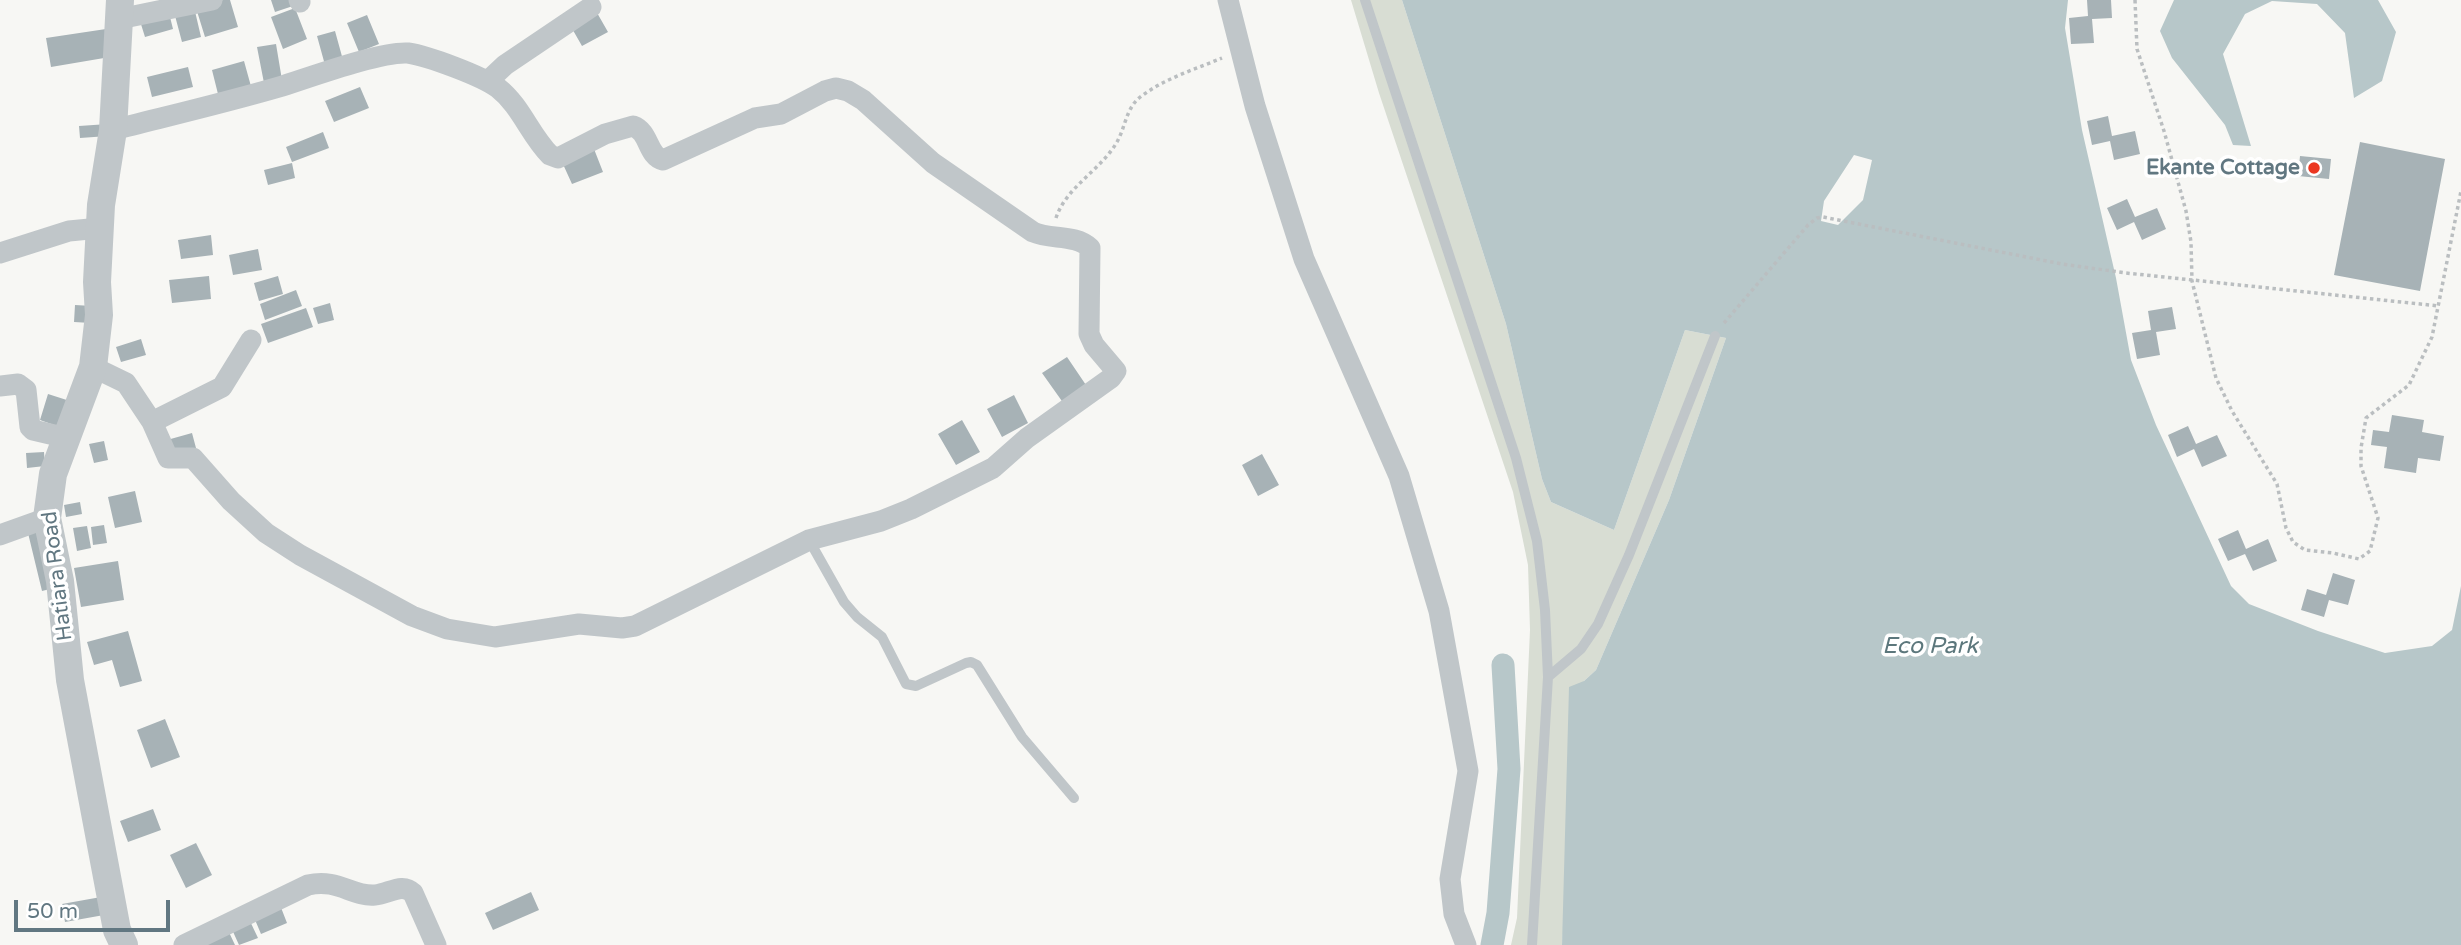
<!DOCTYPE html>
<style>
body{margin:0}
#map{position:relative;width:2461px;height:945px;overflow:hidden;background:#f7f7f4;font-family:"Varela Round",sans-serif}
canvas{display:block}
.scale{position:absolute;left:14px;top:900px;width:156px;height:32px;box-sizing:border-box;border:4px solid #617781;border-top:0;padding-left:9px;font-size:21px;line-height:24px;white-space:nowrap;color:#617781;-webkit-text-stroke:5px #fff;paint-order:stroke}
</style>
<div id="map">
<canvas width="2461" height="945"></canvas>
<div class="scale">50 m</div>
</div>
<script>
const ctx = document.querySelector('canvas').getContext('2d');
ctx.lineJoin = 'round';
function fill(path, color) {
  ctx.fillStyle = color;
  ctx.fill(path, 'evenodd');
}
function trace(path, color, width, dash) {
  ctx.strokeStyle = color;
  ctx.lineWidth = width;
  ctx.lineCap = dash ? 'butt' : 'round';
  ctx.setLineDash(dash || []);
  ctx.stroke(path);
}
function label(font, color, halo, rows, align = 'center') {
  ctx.font = font + ' "Varela Round",sans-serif';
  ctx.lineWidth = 7;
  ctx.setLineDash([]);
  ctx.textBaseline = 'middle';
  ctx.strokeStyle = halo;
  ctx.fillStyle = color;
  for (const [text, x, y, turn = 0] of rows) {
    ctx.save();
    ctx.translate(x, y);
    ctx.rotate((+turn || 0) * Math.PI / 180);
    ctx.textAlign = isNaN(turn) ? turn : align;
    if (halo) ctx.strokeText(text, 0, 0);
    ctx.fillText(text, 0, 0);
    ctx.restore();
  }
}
fill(new Path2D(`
 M1351 0H1402L1506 324 1542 479 1551 502 1614 530 1685 330 1726 338 1669 500 1596 670 1584 681 1562 945H1511L1517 918 1530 630 1528 565 1513 492 1379 93Z`), '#d8ddd3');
fill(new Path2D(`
 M1402 0H2068L2065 28 2082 130 2116 278 2131 360 2156 425 2231 586 2249 604 2318 631 2385 653 2432 646 2452 630 2461 586V945H1562L1569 687 1584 681 1596 670 1669 500 1726 338 1685 330 1614 530 1551 502 1542 479 1506 324ZM1854 155 1872 160 1863 200 1838 225 1821 221 1824 201Z
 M2174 0H2378L2396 32 2382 81 2354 98 2345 33 2317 4 2272 1 2245 14 2223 54 2251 146 2233 145 2225 125 2172 58 2160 31Z`), '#b7c7c9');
trace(new Path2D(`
 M1492 945 1498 913 1509 769 1503 665`), '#b7c7c9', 23);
fill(new Path2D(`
 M223 0H230L238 27 205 37 196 8Z
 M271 0H297L299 4 275 12Z
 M2087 0H2111L2112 18 2092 19 2094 43 2071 44 2069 18 2088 16Z
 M194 7 201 37 182 42 174 12Z
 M295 8 307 39 283 49 271 17Z
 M596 11 608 32 582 46 570 25Z
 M169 13 173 29 145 37 140 21Z
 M367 15 379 44 359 52 347 23Z
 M106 29 110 57 51 67 46 38Z
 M335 31 343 60 325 65 317 36Z
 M276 44 282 80 264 83 257 47Z
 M244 61 252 90 219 98 212 70Z
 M188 67 193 87 152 97 147 77Z
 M360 87 369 108 334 122 325 101Z
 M2108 116 2112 136 2135 131 2140 154 2114 160 2110 141 2092 145 2087 121Z
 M108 124V136L80 138 79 126Z
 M323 132 329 148 292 162 286 147Z
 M2360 142 2445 159 2420 291 2334 275Z
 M594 149 603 172 572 184 562 162Z
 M2300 156 2331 159 2329 179 2298 176Z
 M292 163 295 178 268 185 264 170Z
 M2127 199 2135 217 2157 208 2166 229 2142 240 2134 222 2117 230 2107 208Z
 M211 235 213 255 181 259 178 240Z
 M258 249 262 270 233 275 229 255Z
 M209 276 211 299 172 303 169 280Z
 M278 276 283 294 259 301 254 283Z
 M296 290 302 306 265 320 260 304Z
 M330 303 334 320 318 324 313 308Z
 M75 305 92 306 91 323 74 322Z
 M2172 307 2176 329 2156 332 2160 355 2137 359 2132 333 2151 330 2148 311Z
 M306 308 313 327 268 343 261 324Z
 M141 339 146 355 121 362 116 347Z
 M1067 357 1088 388 1064 404 1042 373Z
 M48 394 73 402 65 429 40 420Z
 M1014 395 1028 423 1002 437 987 409Z
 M2392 415 2424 420 2422 432 2444 436 2440 461 2418 458 2416 473 2384 468 2387 447 2371 445 2373 430 2389 432Z
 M962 420 980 452 956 465 938 434Z
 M2188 426 2196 444 2217 435 2227 456 2202 467 2194 449 2177 457 2168 435Z
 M192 433 196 448 171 456 167 440Z
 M104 441 108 460 94 463 89 444Z
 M44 452 45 466 27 468 26 453Z
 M1262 454 1279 485 1258 496 1242 465Z
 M135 491 142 522 115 528 108 497Z
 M80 502 82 514 66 517 64 505Z
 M104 525 107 543 93 545 91 527Z
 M87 526 91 548 77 551 73 528Z
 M44 529 58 587 42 591 28 533Z
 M2238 530 2246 549 2268 539 2277 561 2253 571 2245 554 2228 561 2218 539Z
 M118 561 124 600 81 607 74 568Z
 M2333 573 2355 580 2348 605 2329 600 2324 617 2301 610 2307 589 2326 595Z
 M128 631 142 681 120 687 112 660 94 665 87 642Z
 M165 719 180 757 151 768 137 730Z
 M153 809 161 830 128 842 120 821Z
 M196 843 212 875 186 888 170 855Z
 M531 892 539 910 493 930 485 913Z
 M101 897 104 915 65 922 62 904Z
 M280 905 287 923 261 934 253 915Z
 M248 917 258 938 239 945 230 925Z
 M227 928 235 945H200Z`), '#a7b2b6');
trace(new Path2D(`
 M2135 0 2137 49 2164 131 2186 211 2191 242 2192 281 2216 378 2232 411 2277 484 2286 528 2293 542 2305 550 2333 553 2359 559 2370 551 2378 518 2361 466V448L2366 418 2409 385 2432 337 2461 191
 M1056 218C1066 187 1101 170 1117 142 1126 126 1126 106 1143 95 1166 78 1196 69 1222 58
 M1724 323 1808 225 1817 218 1823 217 2062 264 2126 273 2439 306`), '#babec0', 3.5, [3.5, 3.5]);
trace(new Path2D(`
 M1365 0 1516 458 1537 541 1545 610 1548 677 1532 945
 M809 540 844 602 857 617 882 637 906 684 916 686 966 663 971 662 977 665 1022 737 1074 798
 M1548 677 1581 649 1598 624 1629 555 1715 336`), '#c0c6c9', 10);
trace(new Path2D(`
 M299 0 300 2
 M1228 0 1255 106 1304 259 1399 476 1439 611 1468 771 1450 879 1454 914 1466 945
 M119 19 212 0
 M488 81 505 65 591 7
 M0 253 69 231 100 228
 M93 367 126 383 152 422 168 458H193L231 501 266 533 300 555 412 616 447 629 495 637 579 624 622 628 635 626 809 540 881 521 911 509 993 468 1027 438 1111 378 1116 371 1094 345 1089 334 1090 248C1075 234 1051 240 1033 232L933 163 863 100 848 91 836 88 825 91 781 114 755 118 663 160C647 156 650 132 633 126L605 134 558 158 550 155C530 135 521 106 498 88 482 76 428 56 408 53 381 51 308 78 279 87 224 103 168 116 113 130
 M0 386 18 384 26 390 30 427 33 430 67 438
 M152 422 222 387 251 340
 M0 535 47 518
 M184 945 308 885C338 878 352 897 375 895 389 894 402 882 413 893L436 945`), '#c0c6c9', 21);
trace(new Path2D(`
 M120 0 113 130 101 205 97 282 99 315 93 367 53 474 47 518 60 581 70 680 117 930 124 945`), '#c0c6c9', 28);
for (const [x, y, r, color] of [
 [2314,168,7,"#eb3721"]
]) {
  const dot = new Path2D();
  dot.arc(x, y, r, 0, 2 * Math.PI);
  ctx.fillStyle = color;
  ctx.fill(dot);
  trace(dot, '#fff', 2.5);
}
label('bold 21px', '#617781', '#fff', [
 ["Ekante Cottage",2300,168]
], 'right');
label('21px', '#617781', '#fff', [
 ["Hatiara Road",58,576,-97]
]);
label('italic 23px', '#5c777c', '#fff', [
 ["Eco Park",1930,647]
]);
</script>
